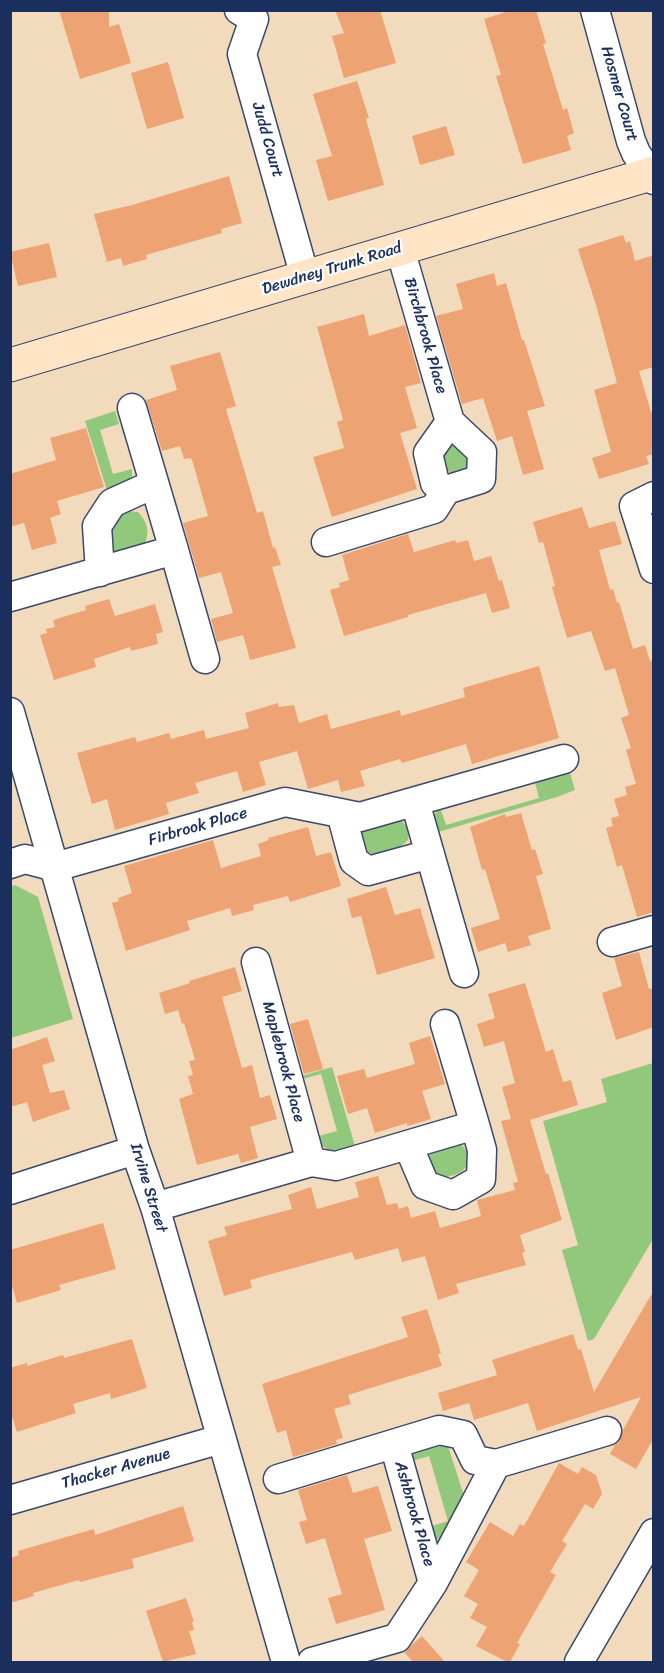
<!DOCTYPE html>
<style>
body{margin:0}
#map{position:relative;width:664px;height:1673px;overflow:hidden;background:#f2dbbc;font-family:Sriracha,sans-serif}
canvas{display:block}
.frame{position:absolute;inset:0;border:12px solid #1b2f5e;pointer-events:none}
</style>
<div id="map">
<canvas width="664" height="1673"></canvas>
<div class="frame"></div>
</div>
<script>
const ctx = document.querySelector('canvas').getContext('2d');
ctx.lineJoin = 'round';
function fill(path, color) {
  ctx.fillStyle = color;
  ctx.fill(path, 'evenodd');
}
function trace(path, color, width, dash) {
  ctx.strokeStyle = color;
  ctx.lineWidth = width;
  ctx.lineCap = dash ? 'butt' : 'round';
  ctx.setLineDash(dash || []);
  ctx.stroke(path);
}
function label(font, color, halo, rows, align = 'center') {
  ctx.font = font + ' Sriracha,sans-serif';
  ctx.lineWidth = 4.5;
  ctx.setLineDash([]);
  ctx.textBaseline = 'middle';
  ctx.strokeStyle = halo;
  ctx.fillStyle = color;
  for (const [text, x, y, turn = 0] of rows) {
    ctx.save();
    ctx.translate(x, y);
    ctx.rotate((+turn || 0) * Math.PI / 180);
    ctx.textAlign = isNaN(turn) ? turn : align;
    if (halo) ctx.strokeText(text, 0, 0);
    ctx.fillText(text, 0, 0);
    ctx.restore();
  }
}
fill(new Path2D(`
 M115 411 119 424 100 430 113 474 132 469V478L128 484 107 490 85 421Z
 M449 440 468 454 466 468 460 472 452 473 444 469 441 451Z
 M126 511 138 512C147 522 150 530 145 543L119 552 110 551 102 526Z
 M567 763 575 790 557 797 435 833C432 822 432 815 440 807L446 825 539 798 534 779Z
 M391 819 402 821 409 830 408 840C398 851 375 859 362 850L360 834 367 827Z
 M15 885 38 897 73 1019 11 1038 10 887Z
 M653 1063V1239L594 1339 588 1341 562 1250 578 1245 543 1121 607 1102 601 1079Z
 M332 1067 355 1146C337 1151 325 1154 315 1137L337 1131 321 1074 299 1080 298 1077Z
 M454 1145H462L467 1152 468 1164C461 1176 451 1176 437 1178 422 1152 429 1151 454 1145Z
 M442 1442 447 1443 465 1499 444 1538 436 1539 431 1534 429 1527 448 1521 429 1456 409 1462 415 1450Z`), '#91c87b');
fill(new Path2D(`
 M59 10H109V27L119 24 131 63 80 79Z
 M335 10H380L396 63 344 78 332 36 344 33Z
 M512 10H536L546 43 543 44 563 110 567 108 574 133 567 136 571 150 523 164 496 76 501 75 484 19Z
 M168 62 184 118 147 129 131 73Z
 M357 81 369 118 366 119 384 185 328 201 316 160 332 156 313 94Z
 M446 126 455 155 420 165 412 136Z
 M229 176 242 223 221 229 222 233 146 255 147 259 123 266 121 258 107 262 94 214 132 205Z
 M623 235 626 243 630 241 635 261 654 255V367L639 371 651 412 654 411V454L646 456 649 464 599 479 592 458 611 452 594 390 617 383 596 305 578 249Z
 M49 243 57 277 18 286 10 252Z
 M494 273 497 286 506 283 522 340H524L545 406 527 411 544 469 523 475 512 436 497 441 483 398 462 404 436 316 463 309 456 284Z
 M364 314 369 336 405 325 421 383 405 387 417 428 400 433 417 489 332 517 313 457 344 448 337 422 343 420 317 327Z
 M220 352 236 406 226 409 257 513 263 511 273 548 275 547 281 565 272 567 296 648 250 660 243 635 217 642 211 619 233 613 221 572 199 578 183 523 208 516 193 463 191 458 184 459 180 446 162 451 146 400 177 390 170 366Z
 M86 428 104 487 57 501 61 514 50 518 57 543 32 550 24 523 10 527V474L56 460 50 438Z
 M582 507 589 528 615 521 622 544 599 550 610 590 613 589 617 603 619 602 633 649 645 645 650 661 654 660V912L637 917 622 865 617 867 606 828 613 826 611 818 619 816 614 799 627 795 625 787 636 784 626 750 631 748 621 718 629 715 615 668 605 671 591 631 567 638 552 587 555 586 543 542 539 543 533 522Z
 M408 534 414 552 455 540 456 543 468 540 474 561 491 556 499 581 502 580 510 608 492 613 486 593 408 615V617L344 636 330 590 340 587 339 583 349 580 342 555Z
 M109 599 115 616 155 604 163 632 156 634 158 644 131 651 130 647 94 659 96 667 54 680 40 635 47 633 46 629 55 627 53 620 86 610 85 606Z
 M539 666 559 738 472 764 466 744 402 763 400 759 360 771 365 786 341 792 338 780 308 789 297 751 259 762 266 785 243 792 237 771 195 783 199 793 166 803 169 814 115 830 107 799 92 804 77 753 135 737 137 742 169 733 171 739 204 730 206 739 249 728 245 713 278 703 279 707 294 705 299 723 327 714 331 729 400 710 401 716 465 697 463 688Z
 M521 813 532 850 535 849 543 874 536 876 551 929 528 936 531 945 508 952 505 943 478 952 471 928 500 919 485 869 482 870 470 827 505 814 506 817Z
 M308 827 316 856 331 852 341 886 290 902 288 896 253 905 254 910 232 916 230 908 187 921 190 930 126 951 112 903 119 901 118 898 132 893 124 866 213 840 221 868 261 856 258 844 269 840 268 838Z
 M386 887 395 915 420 908 435 958 377 975 361 916 352 918 347 899Z
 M639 952 649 989 654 988V1027L616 1040 602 993 622 986 614 958Z
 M235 967 242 991 222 997 242 1068 252 1065 260 1098 270 1095 277 1119 250 1127 258 1158 241 1163 238 1154 197 1165 179 1099 193 1094 188 1076 193 1075 189 1061 195 1060 184 1023 182 1024 178 1010 165 1014 159 993 190 983 189 981Z
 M525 983 546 1052 553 1049 563 1082 571 1080 578 1105 530 1120 546 1174 548 1173 562 1220 520 1235 525 1252 522 1253 526 1265 456 1284 459 1293 438 1300 425 1256 402 1262 398 1248 355 1260 352 1252 250 1280 252 1288 224 1296 208 1241 227 1235 224 1227 292 1209 288 1195 311 1187 317 1209 359 1197 355 1182 378 1176 387 1205 397 1203 399 1209 408 1206 411 1218 435 1211 440 1228 481 1216 477 1200 515 1190 513 1183 518 1182 501 1121 511 1119 502 1087 515 1083 504 1041 484 1047 477 1024 495 1018 488 994Z
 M308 1019 323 1069 304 1074 290 1024Z
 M430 1036 445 1084 422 1091 431 1119 407 1126V1123L375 1133 367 1108 348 1114 337 1076 364 1069 367 1078 415 1064 409 1043Z
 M47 1037 55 1061 42 1065 50 1093 64 1090 70 1109 33 1122 27 1102 10 1107V1050Z
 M103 1223 116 1269 59 1285 61 1290 17 1303 10 1279V1250Z
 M654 1290V1438L636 1469 610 1454 615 1445 619 1442 623 1430 641 1397 537 1431 528 1403 474 1420 469 1403 443 1411 438 1393 497 1375 492 1360 573 1334 578 1350 581 1349 594 1392Z
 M427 1309 441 1353 438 1354 442 1366 348 1395 351 1404 334 1409 343 1438 336 1440 337 1444 293 1457 286 1430 277 1433 262 1384 408 1337 401 1317Z
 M132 1339 147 1388 111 1399 110 1393 73 1404 76 1413 17 1432 10 1410V1368L27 1363V1366L63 1355 64 1358Z
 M559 1463 578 1474 582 1467 596 1475 602 1494 593 1509 585 1504 562 1541 567 1544 550 1572 556 1575 517 1643 520 1644 510 1662H507L476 1646 487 1627 470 1618 478 1604 464 1596 479 1570 466 1562 490 1522 513 1536 520 1524 524 1526Z
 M347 1475 353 1493 378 1486 392 1531 364 1539 385 1610 336 1624 328 1598 342 1594 325 1538 306 1544 299 1522 307 1520 298 1490Z
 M183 1506 194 1541 132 1559 134 1568 80 1582 79 1580 33 1593 34 1596 10 1603V1558L19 1555 18 1551 94 1529 95 1535Z
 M186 1598 194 1622H192L194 1630 189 1631 196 1654 163 1662 146 1611Z
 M422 1636 445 1662H413L404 1652Z`), '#eda373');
const minor = new Path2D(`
 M239 10 254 19 242 54 305 277
 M595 10 631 141 636 153 654 180
 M446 490 435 483 428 453 450 422
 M654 496 634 506 654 569
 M326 542 434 509 446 490 481 479 482 452 450 422 400 249
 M174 550 205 659
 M100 572 97 526 112 503 154 484
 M10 597 174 550 132 408
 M10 712 135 1150 155 1207 286 1662
 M415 802 464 973
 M341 813 354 861 368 871 430 854
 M10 864 25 859 55 867
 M55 867 285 802 360 817 564 759
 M612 942 654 930
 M256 962 311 1162
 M408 1145 425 1185 453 1195 481 1179 482 1150 475 1125
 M10 1190 135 1150
 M155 1207 311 1162 336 1166 475 1125 445 1024
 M394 1444 433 1583
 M278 1479 439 1430 463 1435 475 1460 496 1464 607 1431
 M10 1500 221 1439
 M312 1662 397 1638 433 1583 496 1464
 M579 1662 654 1533`);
const secondary = new Path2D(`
 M10 365 654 173`);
trace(minor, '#3b496c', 31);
trace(secondary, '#3b496c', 35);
trace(minor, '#fff', 28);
trace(secondary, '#ffe4c6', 33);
label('16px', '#1b2f5e', '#fff', [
 ["Hosmer Court",619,94,74],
 ["Judd Court",267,140,74],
 ["Dewdney Trunk Road",332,269,-17],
 ["Birchbrook Place",425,336,74],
 ["Firbrook Place",198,827,-16],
 ["Maplebrook Place",283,1062,75],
 ["Irvine Street",148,1188,73],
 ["Thacker Avenue",116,1469,-16],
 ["Ashbrook Place",414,1514,74]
]);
</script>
